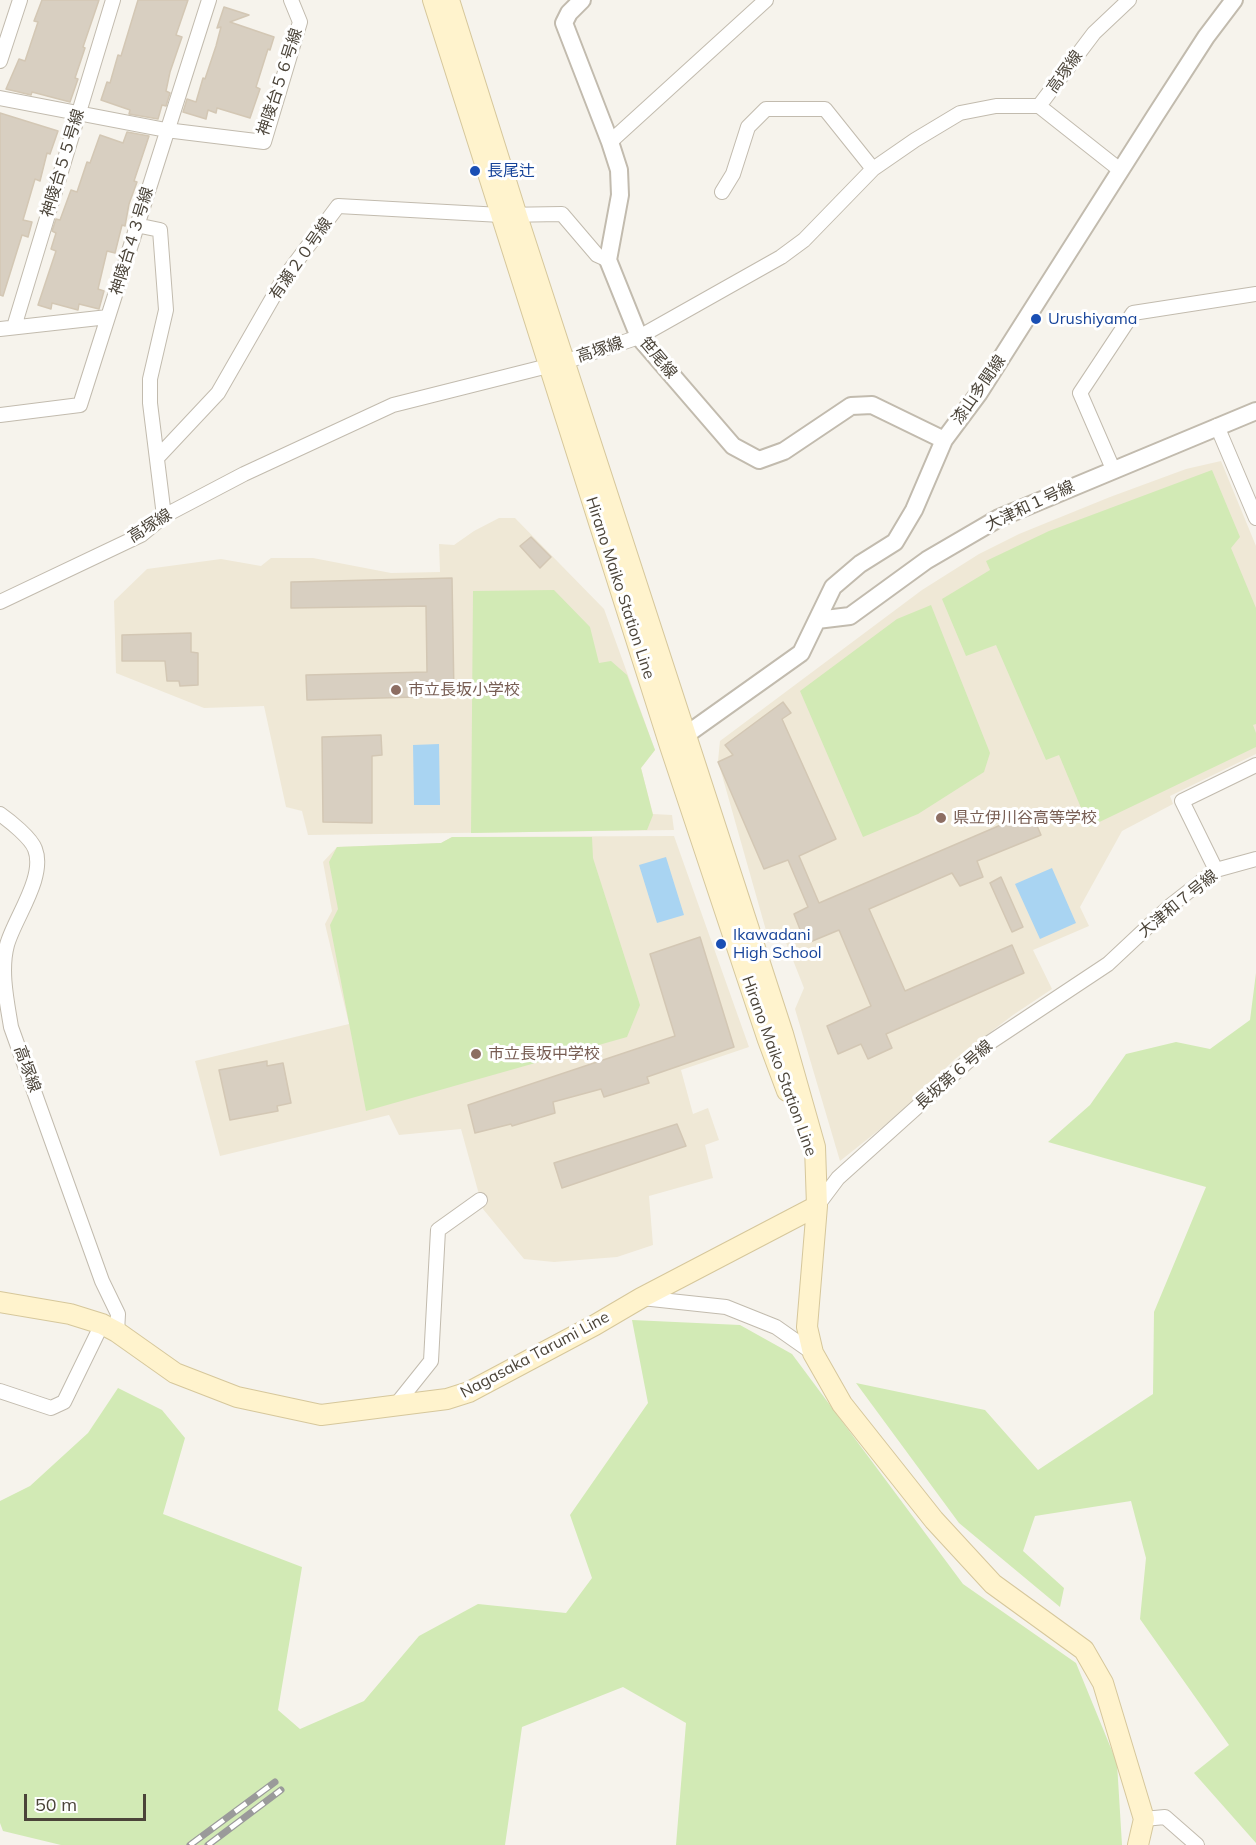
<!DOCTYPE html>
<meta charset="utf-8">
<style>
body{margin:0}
#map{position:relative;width:1256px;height:1845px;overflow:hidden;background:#f6f3ec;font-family:Mulish,sans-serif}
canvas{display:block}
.scale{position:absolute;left:24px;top:1794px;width:122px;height:27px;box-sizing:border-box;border:3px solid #4b4439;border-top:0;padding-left:8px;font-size:18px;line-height:21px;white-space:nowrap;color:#4b4439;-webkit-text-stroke:4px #fff;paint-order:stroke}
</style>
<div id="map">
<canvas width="1256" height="1845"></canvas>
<div class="scale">50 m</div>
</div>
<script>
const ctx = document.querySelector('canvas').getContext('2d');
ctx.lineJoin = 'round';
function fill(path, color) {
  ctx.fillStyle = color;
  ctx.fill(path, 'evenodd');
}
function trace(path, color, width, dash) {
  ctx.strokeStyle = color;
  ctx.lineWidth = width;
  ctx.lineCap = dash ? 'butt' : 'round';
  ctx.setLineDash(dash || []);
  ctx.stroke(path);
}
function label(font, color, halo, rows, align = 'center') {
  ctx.font = font + ' Mulish,"Noto Sans JP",sans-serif';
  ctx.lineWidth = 6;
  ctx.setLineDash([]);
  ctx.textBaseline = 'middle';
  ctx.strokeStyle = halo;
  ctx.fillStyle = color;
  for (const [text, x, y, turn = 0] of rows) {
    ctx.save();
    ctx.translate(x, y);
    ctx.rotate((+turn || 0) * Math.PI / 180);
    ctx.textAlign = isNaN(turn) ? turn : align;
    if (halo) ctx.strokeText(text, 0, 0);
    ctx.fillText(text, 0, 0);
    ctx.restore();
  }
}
fill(new Path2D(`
 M1221 461 1256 546V754L1170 796 1173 804 1122 831 1080 907 1089 926 1033 950 1052 989 1013 1015 955 1059 899 1114 840 1161 795 1009 804 988 785 940 767 934 718 761 720 741 922 590 979 554 1019 534 1110 497 1186 469Z
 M499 518H515L604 609 655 750 641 768 653 814 672 815 674 830 308 835 302 811 286 807 264 706 204 708 116 673 114 601 147 569 221 559 261 566 271 558H313L391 573 440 572 439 544 454 545 474 531Z
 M674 836 749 1047 681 1070 693 1114 708 1108 719 1140 705 1145 713 1178 649 1196 653 1245 617 1257 554 1262 524 1259 483 1209 461 1129 399 1135 389 1115 220 1156 195 1061 349 1024 325 924 332 911 323 862 337 847 441 843 452 837Z`), '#efe8d6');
fill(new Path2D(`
 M1212 470 1240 537 1231 548 1256 608V724L1253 725 1256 733V747L1089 827 1059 755 1046 760 996 645 966 656 942 599 990 570 986 561 1049 531Z
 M554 590 590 627 599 663 611 661 627 675 655 750 641 768 653 815 647 830 471 833 473 591Z
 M931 605 990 753 984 772 918 814 863 837 800 691 897 619Z
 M452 837H592L593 858 640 1005 627 1037 366 1111 330 925 338 909 329 862 337 847 441 843Z
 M1256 973V1843L1194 1773 1229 1745 1140 1619 1146 1558 1131 1501 1035 1516 1023 1551 1064 1588 1060 1607 959 1523 856 1383 985 1410 1038 1470 1153 1394 1154 1312 1206 1187 1048 1142 1090 1105 1126 1054 1176 1042 1210 1049 1250 1020Z
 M632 1320 740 1325 792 1354 963 1584 1076 1663 1117 1763 1122 1845H676L686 1723 623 1687 522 1727 505 1845H61L3 1831 0 1823V1501L30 1486 88 1433 118 1388 162 1410 185 1438 163 1514 302 1567 278 1710 300 1729 364 1701 419 1636 478 1604 566 1613 592 1578 570 1515 648 1403Z`), '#d2eab5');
fill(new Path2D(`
 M439 744 440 805H414L413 745Z
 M666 857 684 915 657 923 639 865Z
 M1052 868 1076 923 1040 939 1015 884Z`), '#a9d4f2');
const building = new Path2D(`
 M42 0H99L83 47 85 48 75 78 78 79 70 102 32 92 31 95 6 89 19 59 25 61 38 22 34 21Z
 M138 0H188L176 35 182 37 170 72 166 91 170 93 166 106 162 105 158 119 129 114 130 110 101 100 107 82 110 83 118 55 121 56Z
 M224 7 249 15 230 22 274 37 270 50 268 49 256 87 260 89 250 118 217 108 216 113 208 110 206 119 183 112 187 99 196 102 203 78 205 79 216 46 221 27 217 28Z
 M0 113 58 131 50 154 47 153 40 181 35 179 23 220 32 222 28 237 22 235 3 296 0 295Z
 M127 132 149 136 134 181 137 182 129 204 125 226 122 225 115 253 107 251 98 289 104 291 99 309 79 304 78 310 52 303 51 309 38 305 56 251 51 249 56 233 52 231 56 219 60 220 71 190 77 192 87 162 90 163 100 135 123 143Z
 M531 537 551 557 540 568 520 546Z
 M452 578 454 696 307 700 306 675 427 672 426 606 291 608V582Z
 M191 633V652L198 653V685L180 686 179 681H167L165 661H122V635Z
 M783 702 791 713 782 719 836 839 799 856 819 903 1031 812 1041 835 977 861 983 877 960 886 952 873 869 909 905 991 1012 945 1024 973 886 1034 892 1048 868 1059 861 1044 838 1054 827 1026 871 1006 839 930 810 942 807 936 803 937 794 914 808 907 788 860 764 869 718 762 733 755 725 745Z
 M381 735 382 755 372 756V823L323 822 322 737Z
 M1001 877 1023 927 1012 932 990 883Z
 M700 937 734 1047 647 1077 649 1083 604 1097 601 1089 553 1102 555 1113 512 1126 511 1124 475 1133 468 1105 675 1036 650 954Z
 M267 1061V1066L283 1063 291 1103 277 1106 278 1111 230 1120 219 1070Z
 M677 1124 686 1146 562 1188 554 1163Z`);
fill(building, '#d8cfc1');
trace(building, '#d3c7b4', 1.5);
const minor = new Path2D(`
 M0 61 20 0
 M0 98 166 130 264 142 300 22 291 0
 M1039 106 1120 170
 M610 142 766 0
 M722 192 733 174 748 127 766 109H825L873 169
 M136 225 160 230 166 310 150 379V403L164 516
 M14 327 113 0
 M0 329 108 317
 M0 415 80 405 209 0
 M1217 426 1256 518
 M157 458 218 393 284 278 338 206 501 215 562 214 597 255 608 260
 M1113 469 1080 393 1133 313 1256 294
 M0 602 141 535 164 516 244 474 393 405 564 362 639 337 781 257 804 240 873 169 915 140 960 113 996 106H1039L1094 33 1129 0
 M0 814C10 821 31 838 35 849 46 877 14 919 7 945 0 971 7 1002 11 1027L102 1281 118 1314 117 1332
 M1216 870 1182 801 1256 765
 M817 1206 838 1178 986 1045 1108 964 1170 906 1216 870 1256 859
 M642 1298 726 1307 776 1327 813 1353
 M0 1391 51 1408 64 1402 102 1324
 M395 1406 431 1361 438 1230 480 1200
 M1144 1819 1165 1817 1197 1845`);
const tertiary = new Path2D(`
 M582 0 569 13 564 23 610 142 619 170 620 195 608 260 639 337 733 446 759 460 784 451 851 406 872 405 944 440
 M817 620 850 616 927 560 999 518 1256 411
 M676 742 801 653 833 587 860 564 895 542 914 510 944 440 979 393 1155 116 1206 37 1234 0`);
const secondary = new Path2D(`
 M433 0 670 746 768 1040 787 1091
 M449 0 516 213 783 1034 815 1147 817 1206 807 1327 813 1353 842 1404 934 1520 993 1584 1084 1650 1103 1683 1144 1819 1138 1845
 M0 1302 70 1314 102 1324 117 1332 175 1373 237 1397 321 1415 447 1399 469 1392 595 1325 641 1298 817 1206`);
trace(minor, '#c2bbae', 16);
trace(tertiary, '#c2bbae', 20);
trace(secondary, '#d6c79b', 22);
trace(minor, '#fff', 14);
trace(tertiary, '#fff', 16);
trace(secondary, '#fff3cd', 20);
const rail = new Path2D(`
 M190 1845 275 1782
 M208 1845 281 1790`);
trace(rail, '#9a9a9a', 7);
trace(rail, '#fff', 4.5, [14]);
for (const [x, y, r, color] of [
 [475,171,6,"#1a4fb4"],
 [1036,319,6,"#1a4fb4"],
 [396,690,6,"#8d6e63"],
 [941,818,6,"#8d6e63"],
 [721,944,6,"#1a4fb4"],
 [476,1054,6,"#8d6e63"]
]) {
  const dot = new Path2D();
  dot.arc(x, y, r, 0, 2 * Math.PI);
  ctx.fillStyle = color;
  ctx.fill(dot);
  trace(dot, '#fff', 2);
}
label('16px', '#4b4439', '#fff', [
 ["高塚線",1065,72,-54],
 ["神陵台５６号線",280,82,-72],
 ["神陵台５５号線",63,163,-73],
 ["神陵台４３号線",132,241,-73],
 ["有瀬２０号線",301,259,-55],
 ["高塚線",600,350,-18],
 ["笹尾線",658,358,50],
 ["漆山多聞線",979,390,-55],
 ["大津和１号線",1030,506,-25],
 ["高塚線",150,526,-32],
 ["Hirano Maiko Station Line",620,588,72],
 ["大津和７号線",1178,904,-39],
 ["Hirano Maiko Station Line",779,1066,70],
 ["高塚線",27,1069,70],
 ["長坂第６号線",954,1075,-41],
 ["Nagasaka Tarumi Line",535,1355,-28]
]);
label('16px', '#164399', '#fff', [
 ["長尾辻",487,171],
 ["Urushiyama",1048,319],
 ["Ikawadani",733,935],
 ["High School",733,953]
], 'left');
label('16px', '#785e54', '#fff', [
 ["市立長坂小学校",408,690],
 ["県立伊川谷高等学校",953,818],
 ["市立長坂中学校",488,1054]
], 'left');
</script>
